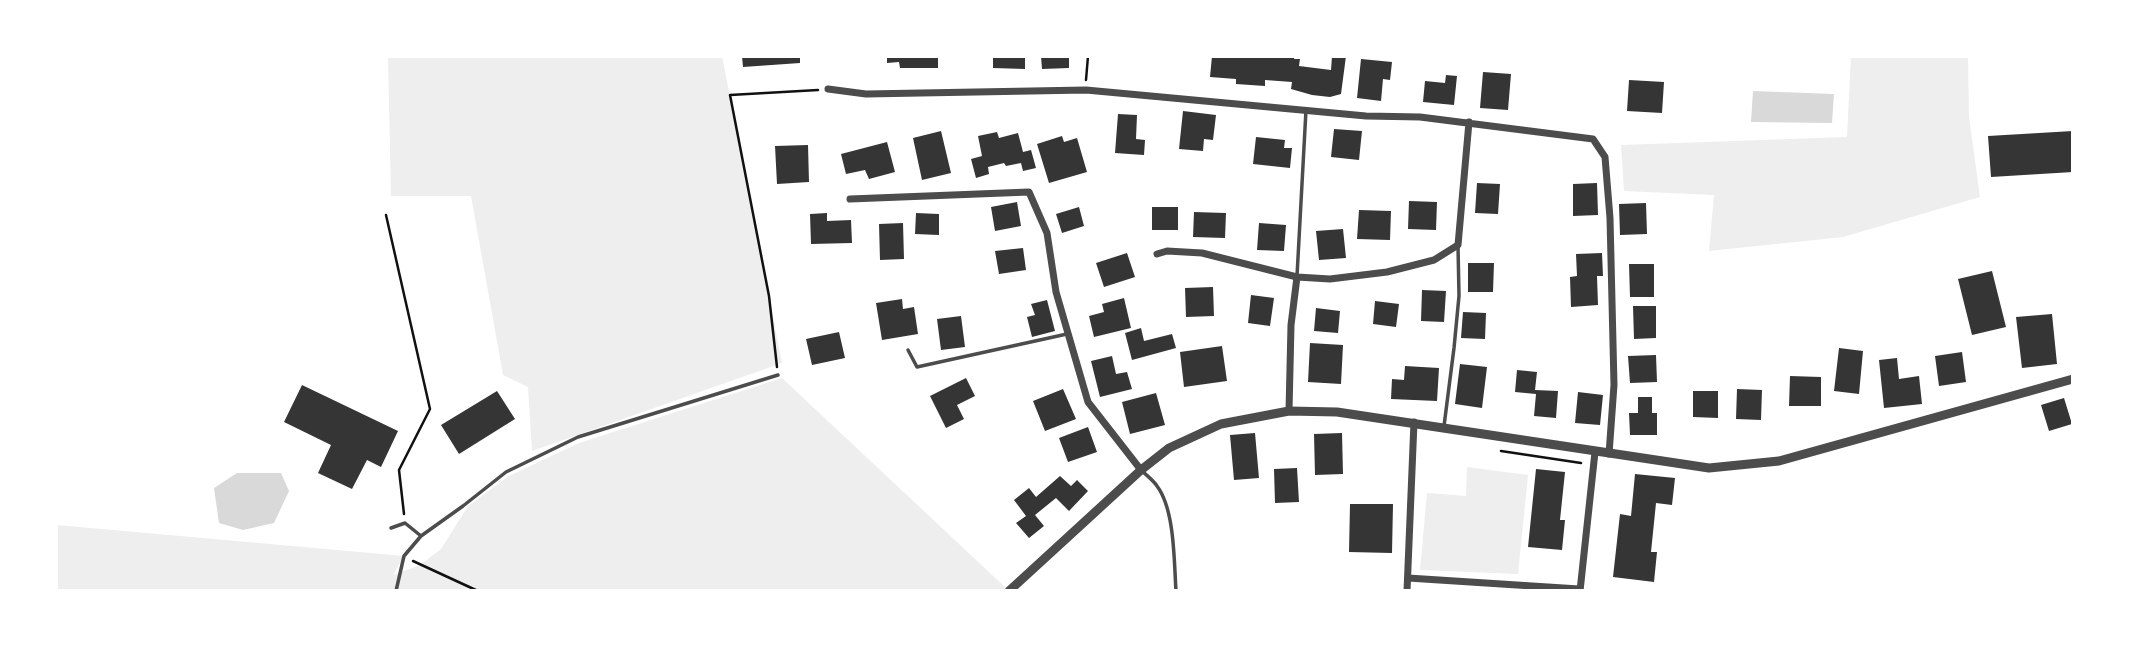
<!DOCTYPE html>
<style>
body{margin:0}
#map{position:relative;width:2129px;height:647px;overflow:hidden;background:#fff;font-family:Rubik,sans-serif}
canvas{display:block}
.frame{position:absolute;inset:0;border:58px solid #fff;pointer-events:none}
</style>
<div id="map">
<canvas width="2129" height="647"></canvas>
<div class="frame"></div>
</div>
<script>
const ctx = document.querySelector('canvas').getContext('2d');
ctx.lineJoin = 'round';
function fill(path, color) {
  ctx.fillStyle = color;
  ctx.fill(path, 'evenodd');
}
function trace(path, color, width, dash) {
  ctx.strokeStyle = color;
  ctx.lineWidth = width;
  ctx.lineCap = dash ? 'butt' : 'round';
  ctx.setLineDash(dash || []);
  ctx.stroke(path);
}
fill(new Path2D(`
 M388 56H722L782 363 532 451 528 387 503 375 471 196H391Z
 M1851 56H1968L1969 117 1980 197 1843 237 1709 251 1714 195 1624 191 1621 145 1847 137Z
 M782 378 1007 589 1005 591H56L57 525 404 556 393 575 420 565 441 549 468 506 509 476 579 443Z
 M1467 467 1528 475 1518 574 1420 570 1427 493 1466 496Z`), '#eee');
fill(new Path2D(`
 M1753 91 1834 94 1832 123 1751 122Z
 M237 473H281L289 491 274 523 243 530 219 523 214 488Z`), '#d9d9d9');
fill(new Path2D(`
 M742 56H800V63L743 67Z
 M887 56H938V68H900L899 62 887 63Z
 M993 56H1025V69L993 68Z
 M1041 56H1069V68L1042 69Z
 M1212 56H1295L1294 59H1300L1299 66 1331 70 1332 56H1346L1341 94 1330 97 1312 95 1291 89 1292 82 1265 80V86L1236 84V79L1210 77Z
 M1361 59 1392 62 1390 80 1383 79 1381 101 1357 98Z
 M1483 72 1511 74 1508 110 1480 108Z
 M1446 75 1457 76 1454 105 1423 102 1425 81 1445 83Z
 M1629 80 1664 82 1662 113 1627 111Z
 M1183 111 1216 115 1213 140 1204 139 1203 151 1179 149Z
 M1118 114 1137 115 1136 139 1145 140 1144 155 1115 153Z
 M1334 129 1362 131 1359 160 1331 157Z
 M941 131 951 173 922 180 913 138Z
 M2073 131V172L1991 177 1988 136Z
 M997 132 999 138 1018 133 1023 152 1031 150 1036 168 1023 171 1021 163 1006 166 1004 163 988 167 989 174 976 178 971 159 982 156 978 136Z
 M1062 136 1064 142 1077 138 1087 172 1049 183 1037 144Z
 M1256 137 1285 140 1284 148H1292L1290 168 1253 164Z
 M887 142 895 172 869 179 865 170 846 174 841 154Z
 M808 145 809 182 777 184 775 146Z
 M1477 183 1500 184 1498 214 1475 213Z
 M1597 183 1598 215 1573 216V184Z
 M1409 201 1437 202 1436 230 1408 229Z
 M1017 202 1021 226 995 231 991 207Z
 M1646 203 1647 234 1620 235 1619 204Z
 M1079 207 1084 226 1062 233 1056 214Z
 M1152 207H1178V230H1152Z
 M1359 210 1391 211 1390 240 1357 239Z
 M1194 212 1226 213 1225 238 1193 237Z
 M827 213V221L851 220 852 243 811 244 810 214Z
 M916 213 939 214V235L915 234Z
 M903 223 904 259 880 260 879 224Z
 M1259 223 1286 225 1284 251 1257 250Z
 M1343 229 1346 258 1319 260 1316 231Z
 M1023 248 1026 270 999 274 995 251Z
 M1127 253 1135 277 1104 287 1096 263Z
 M1602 253 1603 276H1597L1598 305 1571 307 1570 277 1577 276 1576 254Z
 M1468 263H1494L1493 292H1468Z
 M1629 264H1654V297H1630Z
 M1992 271 2006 327 1972 335 1958 279Z
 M1213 287 1214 316 1186 317 1185 288Z
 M1422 290 1446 291 1444 322 1421 321Z
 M1251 295 1274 298 1270 326 1248 323Z
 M1124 298 1131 328 1094 337 1089 316 1104 312 1102 304Z
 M902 299 903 309 914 307 918 334 882 340 876 303Z
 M1047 300 1055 331 1032 337 1027 317 1035 315 1031 304Z
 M1375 301 1399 304 1396 327 1373 324Z
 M1633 306H1656V338L1634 339Z
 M1316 308 1340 311 1338 333 1314 331Z
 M1463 312 1486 313 1485 339 1461 338Z
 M2052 314 2057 364 2022 368 2016 317Z
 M961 316 965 347 941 350 937 319Z
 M1141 328 1144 341 1172 334 1176 348 1132 360 1125 333Z
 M839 332 845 358 812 365 806 339Z
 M1310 343 1343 345 1341 384 1308 382Z
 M1222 346 1227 381 1184 387 1180 352Z
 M1839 348 1863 351 1859 394 1834 391Z
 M1962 352 1966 382 1939 386 1935 356Z
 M1656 355 1657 382 1630 383 1628 356Z
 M1112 356 1116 374 1127 372 1132 389 1100 397 1091 361Z
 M1897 358 1899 379 1919 376 1922 404 1884 408 1879 360Z
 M1460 364 1487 367 1482 408 1455 404Z
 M1405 366 1439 368 1437 401 1391 399 1392 379 1404 380Z
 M1517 370 1537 372 1535 390 1558 391 1556 418 1534 416 1536 394 1515 392Z
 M1790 376 1821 377V406H1789Z
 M966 378 975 396 957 405 964 419 946 428 930 396Z
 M302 385 398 431 381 467 367 460 352 489 318 473 331 445 284 422Z
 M1063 389 1076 419 1045 431 1033 401Z
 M1737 389 1762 390 1761 420 1736 419Z
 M497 391 515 419 459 454 441 425Z
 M1693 391H1718V418L1693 417Z
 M1578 392 1603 395 1600 425 1575 423Z
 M1156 393 1165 425 1130 434 1122 402Z
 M1638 397H1652V413H1657V435H1630L1629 413H1638Z
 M2064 398 2072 424 2049 431 2041 405Z
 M1088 427 1097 452 1068 462 1059 438Z
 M1255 433 1259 478 1234 480 1230 435Z
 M1342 433 1343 474 1315 475 1314 434Z
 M1297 468 1299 502 1275 503 1274 469Z
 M1536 469 1565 472 1560 520H1565L1562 550 1528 547Z
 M1635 474 1675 478 1672 505 1656 503 1651 552H1657L1654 582 1613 577 1620 514 1631 516Z
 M1060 476 1071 486 1077 480 1088 491 1069 511 1056 498 1035 515 1044 526 1029 538 1016 523 1026 516 1014 500 1029 488 1036 497Z
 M1350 504H1393L1392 553 1349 552Z`), '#353535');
trace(new Path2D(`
 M1086 80 1088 56
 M386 215 430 409 399 470 404 514
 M777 367 769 296 730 95 818 90
 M1501 451 1581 463
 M413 561 478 591`), '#111', 2.5);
trace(new Path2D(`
 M1297 276 1306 110
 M908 350 917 367 1067 334
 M1444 426 1454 348 1459 296 1458 246
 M1141 470C1146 475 1153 480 1157 486 1175 510 1174 562 1176 591
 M391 528 405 523 421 536
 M396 591 404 556 421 536 463 506 506 472 578 437 778 375`), '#4c4c4c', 3.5);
trace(new Path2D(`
 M828 89 866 94 1086 90 1366 116 1420 117 1593 139 1605 157 1610 218 1614 385 1609 454
 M850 199 1029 192 1047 233 1056 292 1088 402 1141 470
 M1157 254 1167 251 1202 253 1297 277 1330 279 1387 272 1434 260 1458 245 1469 122
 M1289 411 1291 325 1297 277
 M1408 578 1579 589
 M1407 591 1414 422
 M1580 591 1595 452`), '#4c4c4c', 7);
trace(new Path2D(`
 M1009 591 1141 470 1169 448 1221 424 1289 411 1337 412 1709 468 1779 461 2073 379`), '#4c4c4c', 9);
</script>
